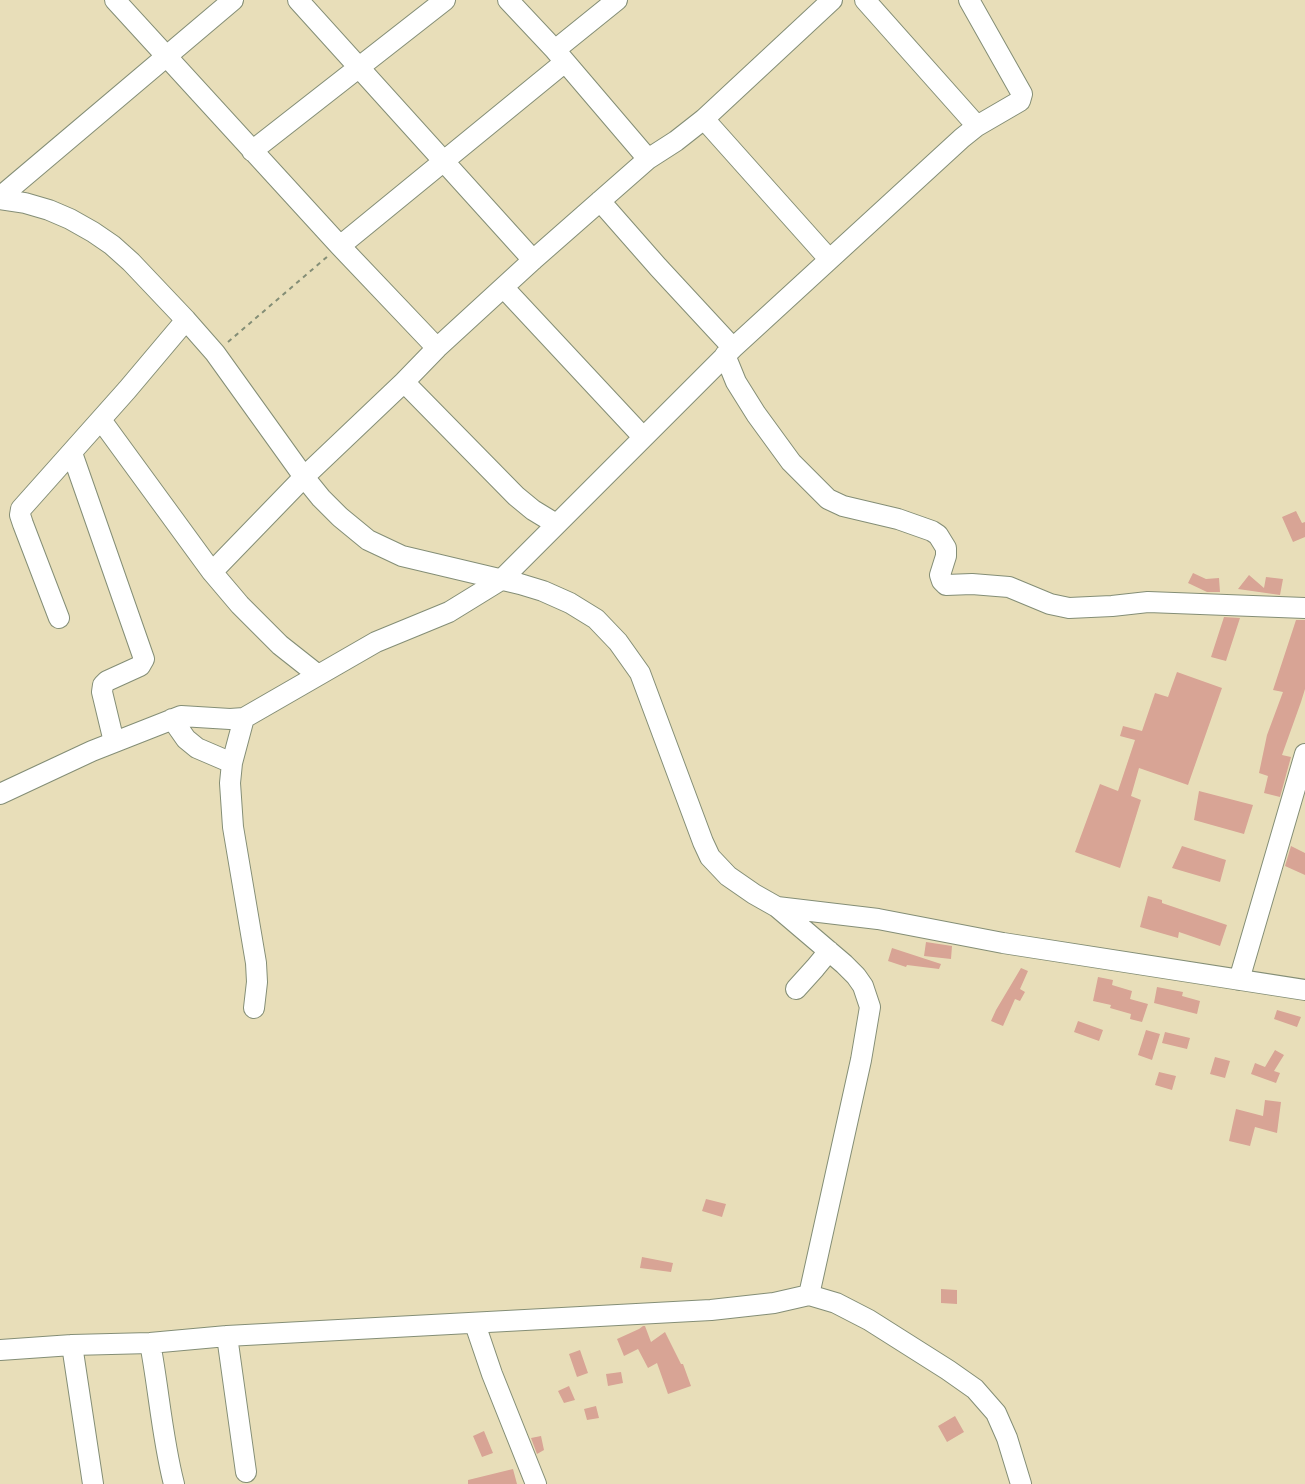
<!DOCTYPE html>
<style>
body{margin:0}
canvas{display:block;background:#e8deb9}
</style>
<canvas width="1305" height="1484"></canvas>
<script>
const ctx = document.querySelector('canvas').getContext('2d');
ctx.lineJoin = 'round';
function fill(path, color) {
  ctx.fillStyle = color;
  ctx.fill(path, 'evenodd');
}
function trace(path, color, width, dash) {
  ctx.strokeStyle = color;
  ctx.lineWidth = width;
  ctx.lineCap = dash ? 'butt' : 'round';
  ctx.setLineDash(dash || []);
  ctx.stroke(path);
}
fill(new Path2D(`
 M1296 511 1302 523 1305 522V537L1293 542 1282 517Z
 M1193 573 1206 579 1219 578 1220 592H1207L1188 583Z
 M1249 575 1264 588 1266 577 1283 579 1280 595 1238 589Z
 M1224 617 1240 618 1226 661 1211 657Z
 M1296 620H1305V689L1301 702 1282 755 1291 757 1280 797 1264 793 1268 776 1259 773 1267 735 1283 692 1273 690Z
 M1177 672 1222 688 1188 785 1139 768 1131 796 1141 800 1120 868 1075 852 1100 784 1118 791 1135 740 1120 736 1123 726 1142 731 1155 693 1168 697Z
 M1199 791 1253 805 1244 834 1194 820Z
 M1182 846 1226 860 1220 882 1172 868Z
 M1291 846 1305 853V875L1285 866Z
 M1148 896 1162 900V903L1227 925 1220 946 1179 932 1178 938 1140 927Z
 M926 942 952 946 951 959 924 956Z
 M892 948 941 964 939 969 907 965 906 967 888 961Z
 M1021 968 1028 971 1020 989 1025 992 1020 1001 1015 999 1003 1026 991 1021 996 1010Z
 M1098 977 1113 980 1112 985 1132 991 1130 999 1148 1004 1142 1022 1130 1019 1131 1014 1110 1008 1111 1005 1093 1001Z
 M1157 987 1183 992 1182 996 1200 1001 1197 1014 1154 1003Z
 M1277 1010 1301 1017 1297 1027 1274 1019Z
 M1078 1021 1103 1030 1099 1041 1074 1032Z
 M1146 1030 1160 1034 1152 1060 1138 1055Z
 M1165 1032 1190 1038 1187 1049 1162 1043Z
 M1275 1050 1284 1055 1274 1071 1280 1073 1276 1083 1251 1074 1255 1063 1265 1067Z
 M1215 1057 1230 1061 1225 1078 1210 1074Z
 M1159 1072 1176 1076 1172 1090 1155 1085Z
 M1265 1100 1281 1102 1277 1133 1255 1127 1250 1146 1229 1141 1236 1109 1263 1116Z
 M706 1199 726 1204 722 1217 702 1211Z
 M642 1257 673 1263 671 1272 640 1268Z
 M941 1289 957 1290V1304L941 1303Z
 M643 1326H645L651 1342 665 1332 681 1364H683L691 1386 668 1394 657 1363 648 1368 638 1349 624 1356 617 1339 639 1329Z
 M580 1350 588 1373 577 1377 569 1354Z
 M621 1372 623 1383 608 1386 606 1374Z
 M569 1386 575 1400 564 1403 558 1391Z
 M596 1406 599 1418 587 1420 584 1409Z
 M955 1416 964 1432 947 1442 938 1426Z
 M484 1431 493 1453 482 1457 473 1436Z
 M541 1436 544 1450 537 1454 531 1438Z
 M513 1469 517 1484H468V1480Z`), '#d8a495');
const minor = new Path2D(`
 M115 0 340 246 437 348
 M298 0 533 260
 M508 0 555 50 648 159
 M865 0 977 126
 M555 50 617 0
 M704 119 829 259
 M252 151 445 0
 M0 197 233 0
 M0 199 25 203 49 210 70 219 93 232 112 245 131 262 186 320 215 353 304 477 321 498 340 517 368 540 402 556 520 584 543 591 570 603 596 619 618 642 640 673 703 842 710 857 728 876 754 894 777 907 878 919 1003 943 1305 990
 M600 201 658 267 733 348
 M340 246 565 62
 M504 288 643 437
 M725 355 736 382 756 414 791 462 828 499 843 506 898 519 932 531 938 535 946 548V556L940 575 942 581 946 585 972 584 1009 587 1050 604 1069 608 1112 606 1148 602 1305 608
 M404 382 516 496 533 510 556 524
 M101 420 212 572 240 605 280 645 318 675
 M72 453 144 659 140 666 107 681 103 685 102 692 114 742
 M212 572 304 477 404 382 437 348 533 260 648 159 676 141 704 119 832 0
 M59 618 23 524 20 515 21 509 127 390 186 320
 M244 718 232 763 230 783 233 827 256 963 257 982 254 1008
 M172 719 186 739 197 748 232 763
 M0 794 92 751 181 716 230 719 244 718 376 642 449 612 501 580 733 348 962 138 977 126 1020 101 1022 94 969 0
 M777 907 844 964 856 976 863 986 870 1007 861 1060 809 1295
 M1239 980 1305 754
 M796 989 815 968 829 951
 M475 1324 492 1374 536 1484
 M227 1336 246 1472
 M150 1343C159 1390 162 1438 174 1484
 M72 1345 93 1484
 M0 1350 72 1345 150 1343 227 1336 711 1310 774 1303 809 1295 836 1303 869 1320 948 1370 975 1389 996 1413 1007 1438 1021 1484`);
trace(minor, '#848e76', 22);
trace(new Path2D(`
 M228 342 328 256`), '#848e76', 2, [4.5, 4.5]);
trace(minor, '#fff', 20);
</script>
